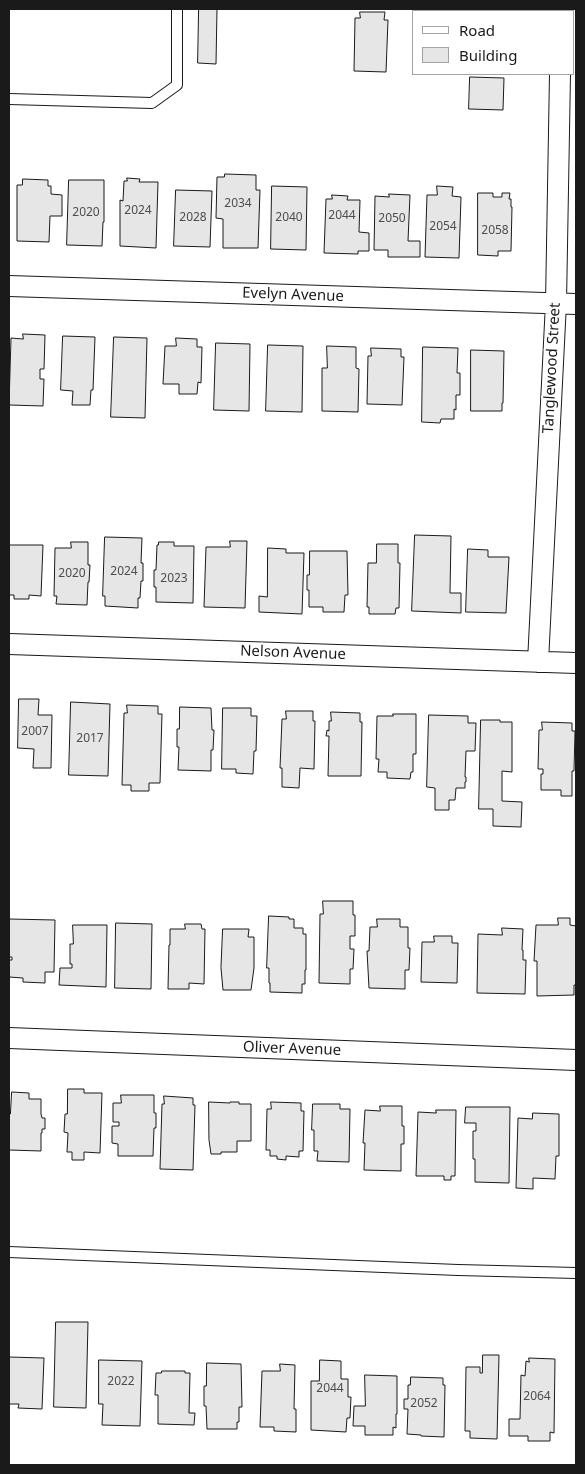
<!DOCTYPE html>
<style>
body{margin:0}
#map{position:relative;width:585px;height:1474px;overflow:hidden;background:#fff;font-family:"Noto Sans",sans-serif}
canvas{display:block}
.frame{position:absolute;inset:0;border:10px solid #1a1a1a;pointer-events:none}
.legend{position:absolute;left:412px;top:10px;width:162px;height:65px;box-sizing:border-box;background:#fff;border:1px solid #a3a3a3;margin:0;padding:6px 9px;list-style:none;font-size:15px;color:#1a1a1a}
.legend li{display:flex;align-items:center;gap:10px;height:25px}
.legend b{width:25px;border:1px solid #a3a3a3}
</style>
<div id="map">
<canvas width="585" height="1474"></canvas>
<div class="frame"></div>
<ul class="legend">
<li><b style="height:6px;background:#fff"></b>Road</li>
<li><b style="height:14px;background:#e6e6e6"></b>Building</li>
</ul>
</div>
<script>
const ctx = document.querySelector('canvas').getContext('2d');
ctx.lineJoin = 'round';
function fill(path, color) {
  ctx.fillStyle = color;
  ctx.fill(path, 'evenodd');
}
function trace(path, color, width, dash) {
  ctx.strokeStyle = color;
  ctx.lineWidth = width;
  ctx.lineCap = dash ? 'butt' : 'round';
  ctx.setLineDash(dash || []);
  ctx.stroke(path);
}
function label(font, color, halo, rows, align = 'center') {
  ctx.font = font + ' "Noto Sans",sans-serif';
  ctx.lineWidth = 4;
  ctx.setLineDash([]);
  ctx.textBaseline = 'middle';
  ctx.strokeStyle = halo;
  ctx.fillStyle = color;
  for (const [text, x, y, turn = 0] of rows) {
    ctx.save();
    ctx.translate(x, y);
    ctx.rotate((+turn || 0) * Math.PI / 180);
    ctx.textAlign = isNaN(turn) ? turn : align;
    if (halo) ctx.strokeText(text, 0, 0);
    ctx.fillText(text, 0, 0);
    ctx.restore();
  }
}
const building = new Path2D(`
 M199 9H217L216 64 198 63Z
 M360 12H385L384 20H388L386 72 354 71 355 18H360Z
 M470 77 504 78 503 110 469 109Z
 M225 174 256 175V190H260L258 248H223V219L216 218 217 177H224Z
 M127 178 140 179 139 182H158L156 248 120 246V200L123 201 124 181H127Z
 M23 179 48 180V186H51V194L62 195V216H50L49 242 17 241V185H22Z
 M69 180H104V222H103L102 246 67 245Z
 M272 186 307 187 306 250 271 249Z
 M437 186 453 187 452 196 461 197 459 258 425 257 427 195H437Z
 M176 190 212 191 210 247 174 246Z
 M478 193H493V197H502V193H510L509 199H511V207H512L511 251H498V256L478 255Z
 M389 194 410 195 408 241H420V257H388V250H374L375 196 389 197Z
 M332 195 348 196 347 200H360L359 232 369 233V251H358V254L324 253 326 199H332Z
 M23 334 45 335 44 369H40V379H44L43 406 9 405 11 338 23 339Z
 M63 336 95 337 93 390H91L90 405H72L73 391 61 390Z
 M114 337 147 338 145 418 111 417Z
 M176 338 197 339V347H202L201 383 198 382 197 394H179V384H163L165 346H176Z
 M216 343 250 344 249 411 214 410Z
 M268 345 303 346 302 412 266 411Z
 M327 346 356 347V368L359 369 358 412 322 411V368H327Z
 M423 347 458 348 457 373H460V395H456V410L454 409V419H441L440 423 422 422Z
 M371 348 401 349V357H404L402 405 367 404 368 356H371Z
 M471 350 504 351 503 403H502V411H471Z
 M415 535 451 536 450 593H461V613L412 611Z
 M105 537 142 538 141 563H143V581H141L140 598H138V608L105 606V596H103Z
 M230 541H247L245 608 204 607 206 547H230Z
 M71 542H88V565H90L89 582H88L87 605 56 604 57 596H54L55 548H71Z
 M159 542H174V546H194L193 603 156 602V587H154V570H156L157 545H158Z
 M377 544H398V563H400L399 608H396L395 614H369V607H367L368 563H376Z
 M9 545H43L41 596 29 595V599H14V595H9Z
 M268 548 286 549V553H304L302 614 259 612V596L267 597Z
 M468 549 488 550V557H509L506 613 466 612Z
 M310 551H347L348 595H345L344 612H323V607H309V590H307V575H309Z
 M19 699H39L38 715H52L51 768H33L34 749 18 748Z
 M71 702 110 704 108 776 69 775Z
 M127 705 158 706V714H162L160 783H149V791H131V785H122L124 713H127Z
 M180 707 211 708 212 730H214L213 750H211V771L178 770 179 747H177V729H179Z
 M223 708H251V716H257L256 751H254L253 774 236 773V769H222Z
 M286 711H313V721H315L314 769 300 768 299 788 282 787V768H280L282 719H286Z
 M331 712 360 713V722H362L361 776H328L329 736H326L327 730 329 731V721H331Z
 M393 714H416V754H413V772H411L410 779 387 778V772H378L379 759H376L377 716H393Z
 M429 715 468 716V723H476L475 751H466L465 777H466V782H465V788H456L455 800H449V810H435V788L427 787Z
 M481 720H500V722H512V772L502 771V801L522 802 521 827 493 826V809H479Z
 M542 722 572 723V731H575L574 771H572V796H561V790H541V774H543V769H538L539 730H542Z
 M323 901H353V915H355V936H350V949H354L353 969H350V984L319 983 320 914H323Z
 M269 916 289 917V919H294V928H303V934H306V970H305V984H302V993L270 992V983H269V968H267Z
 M558 918H570V925L576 926V985H574V995L537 996V961H534L536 925H558Z
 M9 919 55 920 54 972H45V983L23 982V978L9 977V960H12V957H9Z
 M377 919H400V927H408V948H410L409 970H405V989L369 988 367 951H369L370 927H377Z
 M116 923 152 924 151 989 115 988Z
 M185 924H201L202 929H205L204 984 189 983V989H168L169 945H170V929H185Z
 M73 925H107L106 987 59 985 60 968H72V964H70V944H73Z
 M502 928 523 929 522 950H523V960H526L525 994 477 993 478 934 502 935Z
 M223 929H249L248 937H254V968L251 990H223L221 968Z
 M434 936H452V943H458L457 983 421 982 422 942H434Z
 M68 1089H84V1093H102L100 1153 84 1152V1160H72V1152H67L68 1133 64 1132 65 1114H67Z
 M12 1092 29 1093V1099H41V1114L42 1118H45V1129H42V1133H41V1151L9 1150V1114H10Z
 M121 1095H154V1113H156V1128H154L153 1156H118V1144L112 1143V1126H119V1122H113V1103H121Z
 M164 1096 193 1098V1105H195L193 1170 160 1169 162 1104H164Z
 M209 1102 230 1103V1102H239V1104H251V1141H237V1152H221V1154H211L209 1140Z
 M271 1102 301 1103V1111H304L303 1151H299V1157L286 1156V1160L277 1159V1156H270V1150H266L267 1109H271Z
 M313 1104H340V1109H350L349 1162 317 1161 318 1151H314V1130H312Z
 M380 1106H402V1126H404V1144H401V1171L364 1170 365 1143H363L365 1110 380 1111Z
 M466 1107H510L509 1183 475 1182V1159H473V1131H476V1123H465Z
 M436 1110H456L455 1176H451V1180H444V1176H416L418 1112 436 1113Z
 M533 1113 559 1114V1156H556L555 1179 533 1178V1189L516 1188 518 1118 532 1119Z
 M56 1322H88L86 1408 54 1407Z
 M483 1355H499L497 1439 470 1438V1431H465L466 1367H480V1373H482Z
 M9 1357 44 1358 42 1409 18 1408 19 1404H9Z
 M529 1358 555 1359 554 1433 550 1432V1441H528V1436H509V1419H520L521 1375 525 1376 526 1361 529 1362Z
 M99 1360 142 1361 140 1426 102 1425 103 1404H99Z
 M320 1360 341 1361V1379H348V1397H351L350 1418H347L346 1432 311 1430V1381H319Z
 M207 1363 241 1364 242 1407H239V1422H237V1429H207L206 1406H204V1386H206Z
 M280 1364 295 1365 294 1409H296V1432L274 1431V1427H260L262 1371H280Z
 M162 1371H185V1373H190L189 1413H195L194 1425 158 1424V1395H155L156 1373H161Z
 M365 1375 397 1376V1414H396V1428L393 1427V1435H365V1426H353L354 1406H365Z
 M411 1377 443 1378V1385H445L444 1437 421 1436V1435L407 1434 408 1409H404V1399H408V1385H410Z`);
fill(building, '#e6e6e6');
trace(building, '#1a1a1a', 1);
const service = new Path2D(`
 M9 99 152 103 177 85V9
 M9 1252 458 1270 576 1273`);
const minor = new Path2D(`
 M561 11V9
 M9 286 576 304
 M9 644 576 663
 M538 662 556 303 560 74
 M9 1038 576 1060`);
trace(service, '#1a1a1a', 12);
trace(minor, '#1a1a1a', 22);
trace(service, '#fff', 10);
trace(minor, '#fff', 20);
label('12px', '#4d4d4d', null, [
 ["2034",238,204],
 ["2024",138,211],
 ["2020",86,213],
 ["2044",342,216],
 ["2028",193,218],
 ["2040",289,218],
 ["2050",392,219],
 ["2054",443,227],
 ["2058",495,231],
 ["2024",124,572],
 ["2020",72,574],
 ["2023",174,579],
 ["2007",35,732],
 ["2017",90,739],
 ["2022",121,1382],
 ["2044",330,1389],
 ["2064",537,1397],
 ["2052",424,1404]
]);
label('15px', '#1a1a1a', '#fff', [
 ["Evelyn Avenue",293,295,2],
 ["Tanglewood Street",552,368,-87],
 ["Nelson Avenue",293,653,2],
 ["Oliver Avenue",292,1049,2]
]);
</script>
